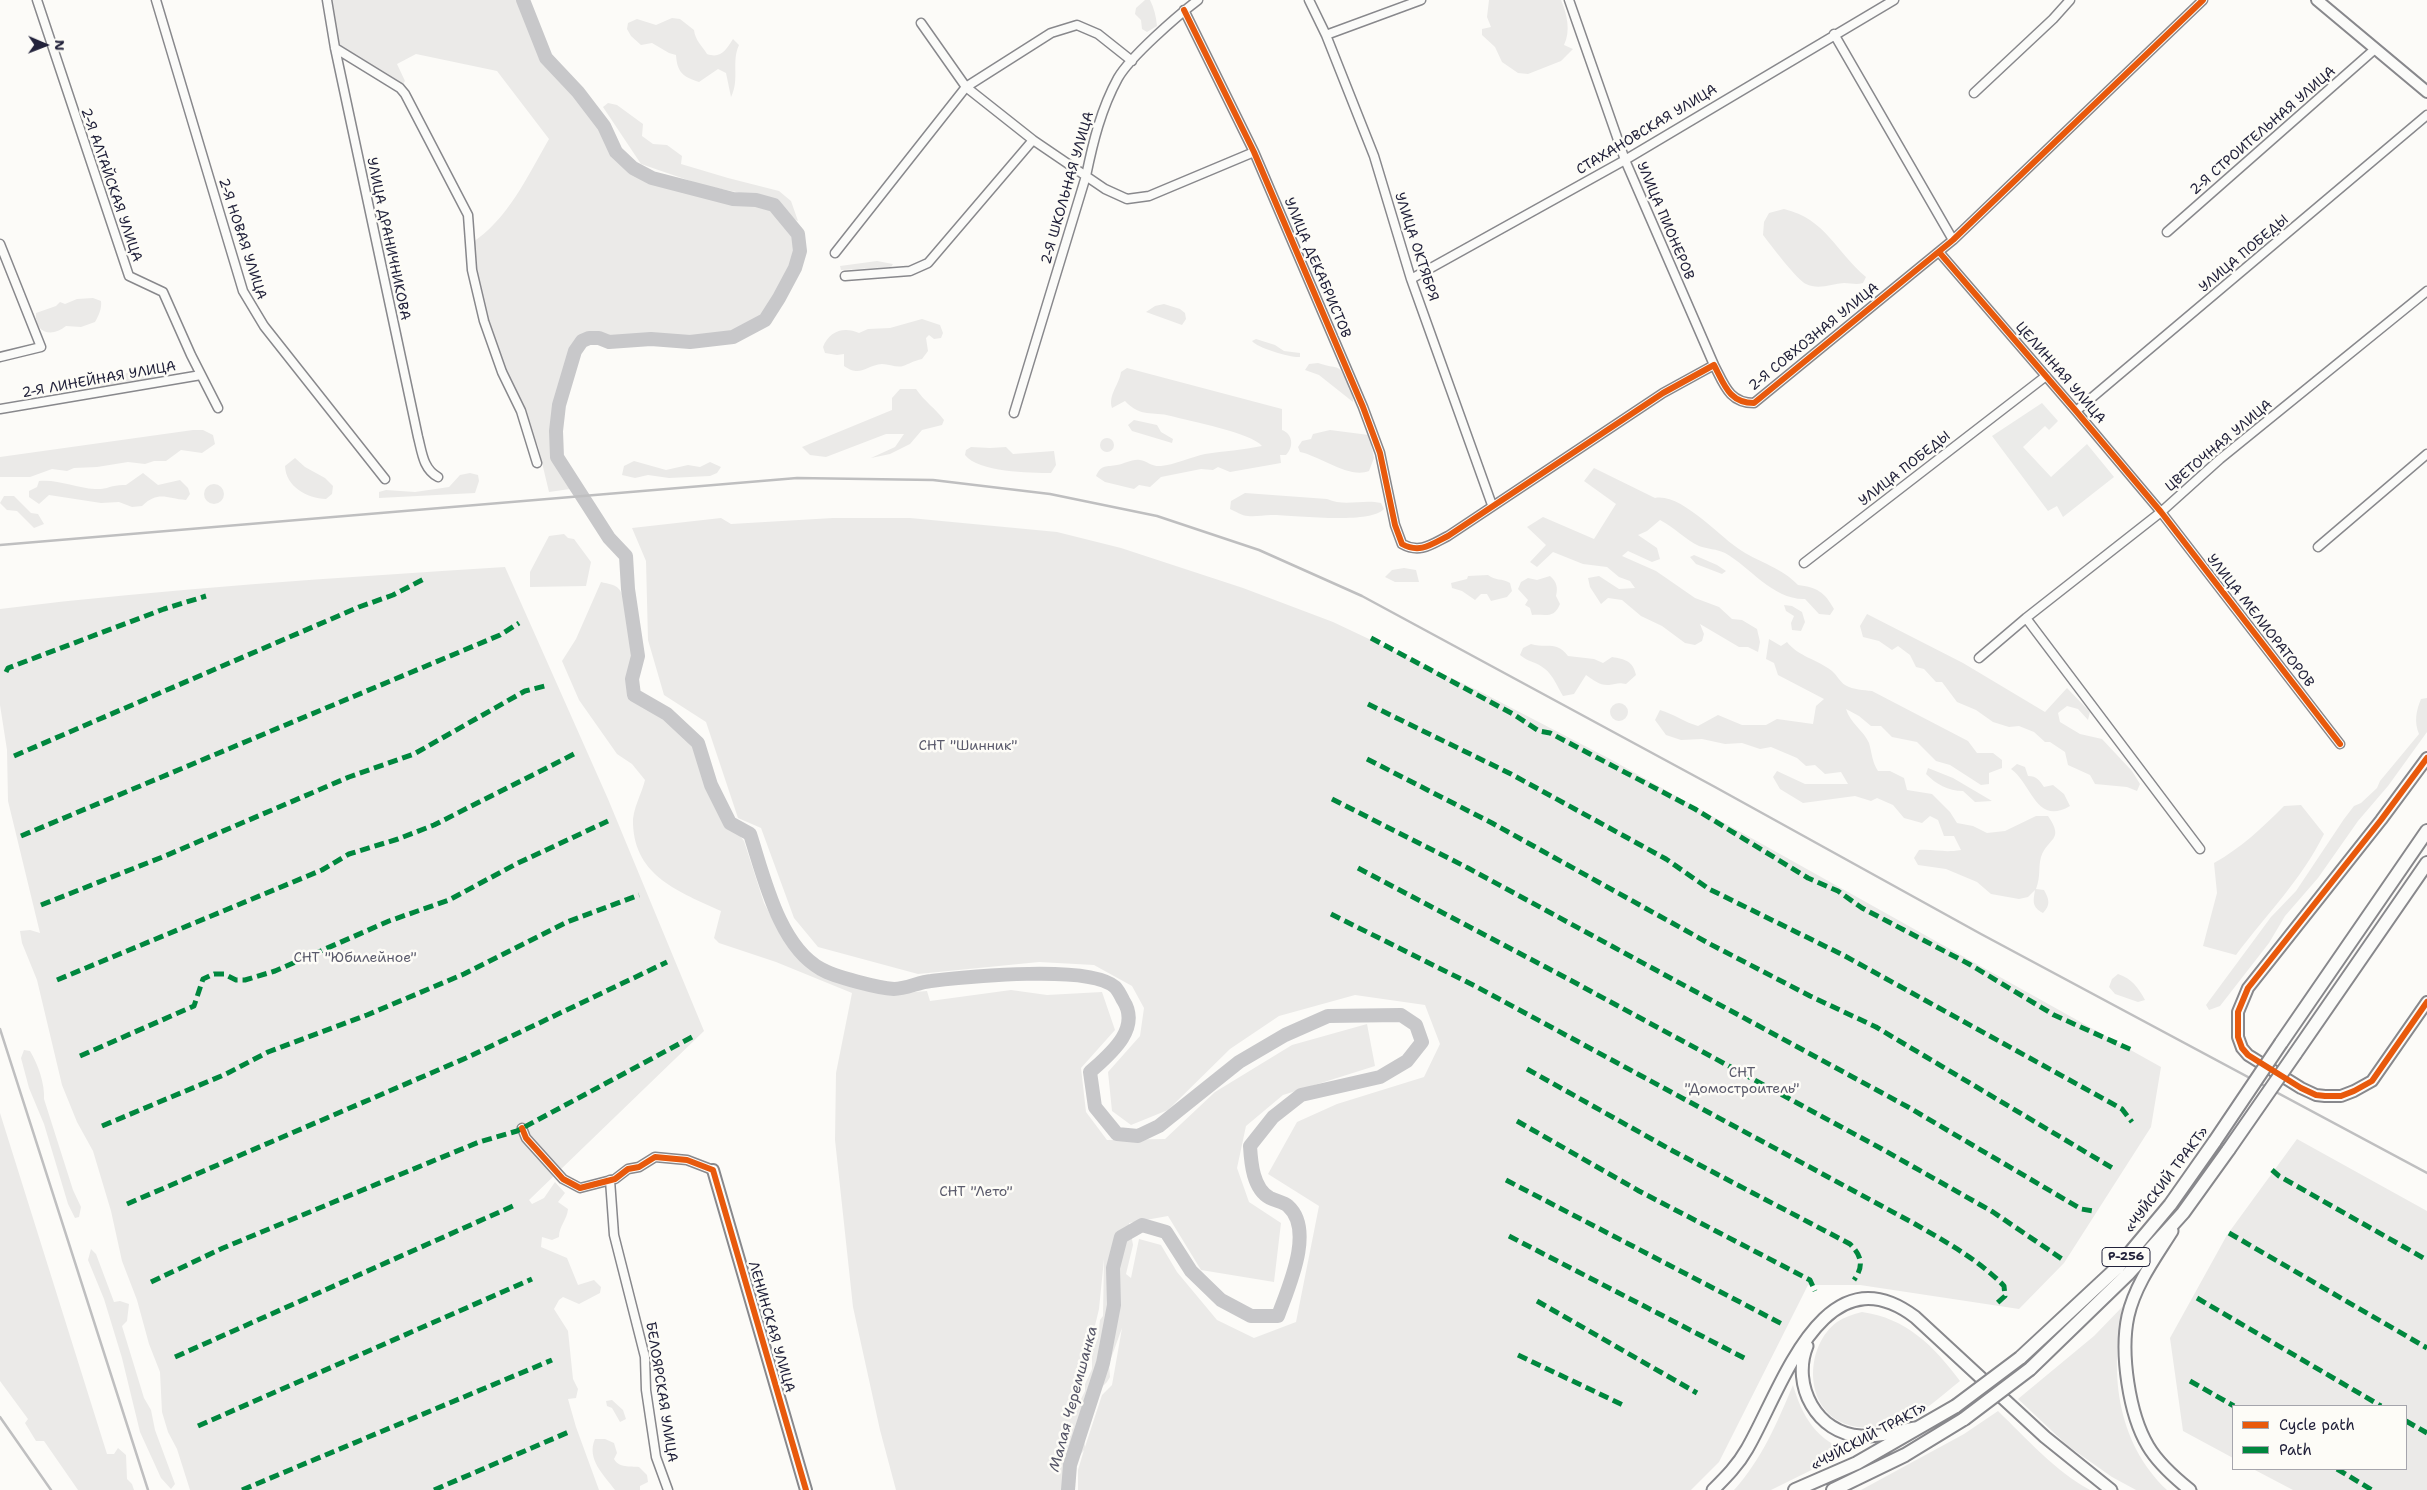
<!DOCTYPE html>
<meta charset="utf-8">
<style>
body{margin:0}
#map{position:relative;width:2427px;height:1490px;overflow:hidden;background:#fcfbf8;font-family:"Shantell Sans",sans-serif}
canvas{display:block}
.legend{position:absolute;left:2232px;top:1405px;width:175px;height:65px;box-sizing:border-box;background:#fdfcf7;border:1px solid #a5a5ac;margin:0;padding:6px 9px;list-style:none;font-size:15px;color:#22223b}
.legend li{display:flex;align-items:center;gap:10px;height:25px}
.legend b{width:25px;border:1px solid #a5a5ac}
.north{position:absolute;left:20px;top:20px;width:50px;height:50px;-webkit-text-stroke:4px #fdfcf7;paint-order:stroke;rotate:91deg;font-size:14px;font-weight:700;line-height:20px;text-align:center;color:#22223b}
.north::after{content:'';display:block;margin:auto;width:18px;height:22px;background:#22223b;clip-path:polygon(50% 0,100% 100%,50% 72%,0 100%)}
</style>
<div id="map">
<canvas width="2427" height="1490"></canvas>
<ul class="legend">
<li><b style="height:6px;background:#e8590c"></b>Cycle path</li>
<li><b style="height:6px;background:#00873e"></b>Path</li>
</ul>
<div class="north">N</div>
</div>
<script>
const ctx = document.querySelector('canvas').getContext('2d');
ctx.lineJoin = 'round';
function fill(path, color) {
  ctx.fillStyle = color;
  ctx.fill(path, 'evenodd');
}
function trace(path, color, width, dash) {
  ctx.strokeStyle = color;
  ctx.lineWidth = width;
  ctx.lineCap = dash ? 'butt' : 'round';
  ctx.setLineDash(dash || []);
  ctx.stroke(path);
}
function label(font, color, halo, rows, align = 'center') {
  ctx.font = font + ' "Shantell Sans",sans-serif';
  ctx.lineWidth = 5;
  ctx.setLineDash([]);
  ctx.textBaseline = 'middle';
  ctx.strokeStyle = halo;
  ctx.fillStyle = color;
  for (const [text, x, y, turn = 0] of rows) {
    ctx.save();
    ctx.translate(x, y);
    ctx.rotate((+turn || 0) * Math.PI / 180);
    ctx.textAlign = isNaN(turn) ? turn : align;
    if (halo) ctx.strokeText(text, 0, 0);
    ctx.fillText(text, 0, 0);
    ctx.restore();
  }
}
fill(new Path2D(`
 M2042 403 2058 421 2049 430 2045 426 2023 447 2051 477 2087 444 2114 477 2063 517 2057 506 2048 511 1992 436Z`), '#ebebe9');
fill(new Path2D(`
 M327 0H523L546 58 578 92 604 126 616 152 633 168 652 178 733 199 756 200 774 205 798 234 800 251 795 268 765 320 726 338 691 342 651 339 609 342 599 338H589L582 341 575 351 567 375 556 431 551 435 552 457 570 489 549 492 538 446 502 372 484 321 470 244C508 220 527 177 549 139L497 71 416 54 397 64 405 81 400 88 335 48Z
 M1145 0H1150C1154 8 1156 16 1157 26L1147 32 1142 29 1141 20 1135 14 1136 8Z
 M1489 0H1561C1567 14 1571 31 1564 45L1573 49 1561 61 1528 74 1518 73 1502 62 1495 47 1482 35V29L1491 27 1487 17Z
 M672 18 680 19 694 30C695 40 702 46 707 54 721 59 726 50 733 39L739 45C731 62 740 79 731 97L726 73 718 69 699 82C683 77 677 72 676 55L669 53 652 43 641 45 631 36 627 29 628 23 637 19 656 25Z
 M608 103 617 105 643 124 642 136 653 144 667 145 682 156 681 164 728 178 779 191 791 201 798 221 788 217 775 200 702 185 641 164 603 107Z
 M1784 209C1826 219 1836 252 1866 277L1863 283C1856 285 1851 283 1844 283 1832 284 1818 290 1806 284 1798 281 1769 243 1763 235L1764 222 1769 213Z
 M877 261 893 264 891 267 841 270 840 266Z
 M93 298 101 301C102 308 99 315 95 322L81 327 66 326C52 338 34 333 36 313L56 306 60 302 65 304 77 299Z
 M1164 304 1180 309 1185 313 1186 319 1182 325 1146 312 1155 306Z
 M922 319 940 325 943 333 941 338 934 339 929 335 926 338 928 351 922 359C913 361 909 364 903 366 897 368 889 364 882 364 866 365 861 378 844 366V354L837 355 825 353 823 347C829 331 844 326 859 333L868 329 890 328Z
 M1256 339 1275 345 1284 351 1300 353V357C1292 358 1257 348 1252 341Z
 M1318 363C1342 371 1337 361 1349 386 1352 392 1353 394 1353 402L1319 375 1305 370 1309 364Z
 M150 368 154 369 155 377 150 379C133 379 105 389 91 386L89 375 94 372 110 378 120 377 130 371H143Z
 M1127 368 1282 409V430C1293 434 1294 447 1286 455H1280L1281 463 1230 472 1218 467 1213 470 1201 469 1161 477 1150 487 1139 485 1134 489 1105 482 1096 476C1101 464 1107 467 1117 465 1125 464 1131 459 1140 460 1147 461 1152 467 1161 466 1173 465 1192 457 1205 454 1224 451 1243 450 1262 446 1252 433 1189 421 1171 416 1152 411 1141 418 1125 401L1112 408C1108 395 1119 385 1121 372Z
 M900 389H916C925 402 935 408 944 420L942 425 922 430 910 444 890 454 871 458 895 447 904 434H886L826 457 810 455 802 447 892 410V398Z
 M1134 420 1157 425 1161 432 1173 439 1172 443 1132 431 1128 425Z
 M193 430H203L213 435 215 444 202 453 181 450 166 461H154L145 464 128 462 97 467 74 468 67 471 52 469 30 477H0V457Z
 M1330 430 1369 435 1374 458 1369 471C1349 479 1320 456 1300 452L1298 447 1302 441 1311 439 1313 434Z
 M1100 445a7 7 0 1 1 14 0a7 7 0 1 1-14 0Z
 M971 447 990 448 1006 447 1013 454 1054 451 1056 465 1051 473C1030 473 978 472 965 455L966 450Z
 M295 458 305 467 325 478 333 486 332 494 326 499C307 498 286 487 285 466Z
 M634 461 666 470 688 465 700 467 710 462 721 467 717 473 710 476 669 478 648 475 635 478 622 475 624 466Z
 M1594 468 1655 498C1682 493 1720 538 1742 551 1761 563 1782 568 1798 585 1816 587 1825 592 1834 609L1830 615 1819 614 1805 599C1773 600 1750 567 1725 553 1717 549 1707 549 1699 546 1686 540 1674 527 1660 520L1647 531 1638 535 1657 548 1660 559 1652 562 1628 551 1622 556 1656 571 1695 598 1719 607 1732 619 1742 620 1757 629 1760 642 1758 652 1748 647H1739L1700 624 1704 634 1702 641 1695 645 1685 643 1662 626 1641 616 1622 600 1608 598 1601 604 1590 587 1588 578 1599 576 1619 589 1635 588 1630 581 1619 577 1607 567 1583 564 1553 552 1537 567 1530 562 1546 545 1527 527 1543 517 1594 539 1616 504 1584 481Z
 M143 473 158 485 180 480 188 488 190 494 186 500C167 499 159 490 142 506L132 507 119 502 101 503 49 495 39 504 29 497V491L37 487 39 481C58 479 76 488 95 489 107 490 112 484 126 485Z
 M470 473 478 475 479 481 475 493 379 498V492L386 490 415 492 449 487 460 475Z
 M204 494a10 10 0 1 1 20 0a10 10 0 1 1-20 0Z
 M1245 493 1327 499C1345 507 1362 499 1381 503L1384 509C1369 525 1294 515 1271 515 1263 515 1255 517 1248 516 1242 516 1235 511 1230 509L1231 501Z
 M4 496H14L31 513 38 514 44 524 34 528 17 511 7 510 0 503Z
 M721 518 731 524 833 518H910L1057 532 1121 548 1243 588 1333 622 1479 691 1610 759 2161 1067 2151 1127 2064 1263 2019 1309 1860 1285H1808L1719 1462 1691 1490H1078V1470L1084 1450 1076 1461 1075 1490H896L880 1430 853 1307 835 1140 836 1073 852 993 776 962 719 943 714 938 721 911C680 892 635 877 633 824 632 810 642 793 645 780L632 764 617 754 579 700 562 661 576 639 601 582C608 584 617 584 621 592 629 604 639 641 638 656 637 671 632 677 634 695L667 714 698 743 711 785 730 823 744 841 764 903 782 937 808 966 903 993 927 991 930 1001 1011 990 1047 995 1102 992 1115 1030 1081 1068 1086 1112 1107 1140 1165 1139 1215 1092 1292 1045 1367 1024 1375 1066 1283 1095 1246 1126 1237 1168 1249 1202 1281 1223 1274 1282 1201 1270 1168 1216 1129 1223 1133 1245 1126 1274 1131 1278 1139 1239 1161 1245 1177 1272 1217 1320 1254 1338 1296 1322 1319 1206 1268 1174 1297 1122 1337 1104 1424 1077 1440 1044 1425 1005 1355 995 1279 1016 1230 1049 1168 1110 1131 1125 1112 1111 1108 1072 1140 1036 1144 1008 1132 986 1094 965 1039 962 918 974 818 947 794 918 761 828 738 818 706 722 664 695 648 640 646 561 632 528ZM1104 1259 1103 1316 1100 1320 1098 1338 1092 1351V1369L1085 1384V1391L1074 1413 1099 1309ZM1122 1328 1112 1385 1102 1395 1085 1447 1084 1434 1091 1420 1099 1390 1107 1382 1110 1377 1109 1364Z
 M564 534 568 538 574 539 591 562 586 586 530 587V572L549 536Z
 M1694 555 1717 565 1726 571 1722 574 1696 564 1690 557Z
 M505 567 608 799 704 1031 529 1200 532 1204 544 1198 555 1182 565 1193 558 1202 568 1209C567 1220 559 1226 559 1237L552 1240 542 1237 541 1247 567 1258 578 1285 594 1280 601 1287 600 1293 579 1304 563 1297 559 1300 554 1309 568 1331 573 1379 578 1389 576 1398 568 1399 576 1427 599 1490H190L177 1449 168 1432 162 1412 160 1372 149 1344 137 1300 122 1261 111 1211 93 1151 77 1122 62 1085 37 980 22 943 20 931 30 930 40 933 8 801 7 750 0 705V609C168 588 337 578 505 567Z
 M1404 568 1416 570 1419 582H1395L1385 577 1392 570Z
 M1488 575C1495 581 1502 578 1510 583L1512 591 1507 597 1491 601 1487 594H1481L1475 600 1462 591 1452 588 1451 583 1467 579 1468 576Z
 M1550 576C1557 582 1558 588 1556 596L1560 604C1554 619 1546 614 1532 615L1530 608 1525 605 1528 600 1518 589 1521 582 1528 578 1537 580Z
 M1784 605 1792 606 1802 612 1805 622 1801 631 1792 630 1791 623 1794 616 1786 611Z
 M1867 614 1963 663 2045 712 2067 688 2090 712 2088 720 2078 709 2067 706 2058 713 2060 722 2080 734 2102 739 2132 771 2140 784 2137 791 2127 787 2095 784 2090 775 2068 765 2065 752 2050 742H2045L2034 732 2019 726 2009 727 1993 722 1976 710 1957 702 1942 682H1936L1924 669 1916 667 1910 655 1898 646 1892 650 1879 641 1863 637 1860 626Z
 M1769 639 1781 646 1787 642C1799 657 1817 659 1832 671 1837 675 1840 682 1845 685 1854 690 1863 690 1872 691L1968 741 1977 753H1993L2002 760V768L1989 773V784L1981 785 1950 765 1936 761 1917 742 1892 737 1881 726H1871L1859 716 1846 709C1850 723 1864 731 1869 743 1872 753 1872 762 1878 771H1890L1904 778 1907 790 1932 794 1950 812 1957 823 1973 826 1987 833 2005 831 2036 816H2048C2065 841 2048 837 2041 857 2038 868 2041 876 2036 889L2044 890C2049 899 2051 905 2043 913 2032 907 2033 902 2035 890L2028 897 2019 899 1991 894 1977 882 1946 869 1918 865 1914 858 1919 850C1935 849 1943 853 1961 850L1954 836H1944L1938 820 1930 816 1922 823 1904 818 1893 805 1877 798 1871 801 1855 796 1803 803 1780 789 1773 777 1777 771 1805 784H1848L1841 772 1825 774 1815 765 1806 766 1797 758 1771 747 1760 749 1742 743 1725 744 1702 739 1681 740 1666 735 1655 720 1660 710C1674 714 1684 722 1698 726L1718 715 1742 725H1766L1777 719 1813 724 1816 706 1824 699 1778 675 1774 663 1766 659Z
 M1531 644C1547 649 1556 640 1568 656L1594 659 1603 663 1612 657C1625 659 1633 661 1636 675L1626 684C1618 682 1616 684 1609 685 1601 686 1593 680 1586 675L1574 694 1563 696C1558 688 1553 675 1545 669 1537 662 1528 662 1520 655L1523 648Z
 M2427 698V732L2388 786 2358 821 2318 878 2285 916 2269 943 2220 1006 2209 1010 2206 1005 2271 917 2296 891 2344 819 2354 806 2361 803 2377 788 2380 781 2419 734C2414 722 2416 711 2421 699Z
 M1610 712a9 9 0 1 1 18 0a9 9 0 1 1-18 0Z
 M2017 764 2025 767 2028 776C2037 776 2039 780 2044 787L2053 785 2064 794 2070 806C2036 826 2032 784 2011 769Z
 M1928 768 1953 778 1992 801 1975 802 1963 791C1948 791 1936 784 1926 774Z
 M2301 805 2324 834C2302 879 2266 915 2236 955L2203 946 2217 893 2214 863C2241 848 2262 828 2284 806Z
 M2118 974C2132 979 2138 987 2145 1000L2138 1002 2115 994 2109 987 2112 979Z
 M24 1050 30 1051C38 1064 45 1084 44 1099L73 1190 81 1207 79 1217 75 1218 68 1204 44 1124 29 1088 21 1058Z
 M0 1113 107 1454H114L118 1448 126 1455 127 1479 132 1484 134 1490H78L44 1441H36L25 1423 28 1419 0 1381Z
 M2297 1139 2427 1211V1490H2293L2253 1469H2406V1406H2233V1458L2183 1431 2170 1338 2227 1235Z
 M91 1249 96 1254 114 1302 120 1301 129 1304 127 1321 122 1326 144 1398 151 1410 155 1430 175 1484 171 1489 161 1478 140 1432 122 1358 104 1299 88 1260Z
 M2125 1304C2108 1368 2116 1442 2167 1490H2136L2112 1477 2068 1446 2018 1399 2094 1336Z
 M1862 1312C1906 1318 1934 1346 1960 1381 1942 1395 1923 1414 1901 1422 1884 1428 1858 1431 1841 1422 1803 1404 1806 1345 1837 1322 1845 1317 1853 1314 1862 1312Z
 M1793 1385C1802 1416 1817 1442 1850 1451L1771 1490H1734C1762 1459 1777 1423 1793 1385Z
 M612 1400 623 1410 626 1419 620 1422 612 1408 607 1406 606 1401Z
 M1998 1411C2026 1438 2055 1471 2090 1490H1861L1964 1434Z
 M595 1439H605L614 1443 617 1453 614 1459C619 1468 630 1466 639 1467L647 1475 648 1482 640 1486V1490H615C604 1475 586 1459 595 1439Z`), '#ebeae8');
trace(new Path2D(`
 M523 0 546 58 578 92 604 126 616 152 633 168 652 178 733 199 756 200 774 205 798 234 800 251 795 268 779 298 765 320 733 337 690 342 651 339 609 342 599 338H589L582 341 575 351 559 405 556 431 557 457 609 538 626 556 628 589 638 656 632 679 634 695 667 714 698 743 711 785 730 823 750 834C764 877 779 946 821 969 835 977 878 988 894 989 906 989 919 982 931 981 967 977 1089 964 1115 987 1118 990 1121 996 1123 1000 1142 1029 1109 1055 1090 1072L1095 1107 1117 1134 1138 1136 1159 1126 1239 1062 1285 1035 1328 1016 1401 1015 1416 1025 1422 1042 1407 1061 1380 1077 1301 1095 1273 1117 1250 1146C1251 1163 1253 1189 1270 1198 1276 1201 1284 1202 1288 1206 1315 1230 1288 1288 1278 1316H1251L1221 1300 1191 1271 1166 1232 1142 1225 1121 1237 1113 1268 1114 1305 1103 1363 1070 1465 1068 1490`), '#c8c8ca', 14);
const minor = new Path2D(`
 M37 0 129 276 163 292 191 355 218 408
 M156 0 243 291 264 326 385 479
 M327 0 335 48 418 437C422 452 423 469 438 477
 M1309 0 1326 35 1374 156 1411 279 1492 505
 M1569 0 1625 160 1714 365
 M1184 10 1254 152 1363 407 1380 453 1395 525 1402 544C1420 554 1432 544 1448 536L1663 393 1714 365C1724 384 1729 403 1754 403L1953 240 2203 0
 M921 23 966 87 1033 140 1105 189 1127 199 1149 196 1254 152
 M1834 34 1953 240
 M1326 35 1421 0
 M335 48 400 88 405 94 468 215 472 270 484 321 502 372 521 411 537 463
 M1974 93 2053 19 2070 0
 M2167 232 2375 49
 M0 244 41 347 0 357
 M1939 252 2076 411 2161 512 2340 744
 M835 253 966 87 1051 33 1077 25 1098 34 1132 61
 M845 276 910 271 928 263 1033 140
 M1411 279 1625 160 1894 0
 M0 409 201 375
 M2076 411 2427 115
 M1014 413 1086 176C1093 142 1101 109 1118 78 1130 57 1178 15 1198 0
 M2318 547 2427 454
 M1804 563 2046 376
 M2026 618 2200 849
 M1979 658 2026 618 2161 512 2220 459 2427 291
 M522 1128 526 1138 563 1179 580 1188 615 1179 628 1169 639 1167 655 1157 687 1160 713 1170
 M610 1180 614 1235 645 1357 646 1390 656 1457 668 1490`);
const tertiary = new Path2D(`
 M2317 0 2427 92
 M2427 758 2381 820 2248 988 2238 1012V1037L2242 1048 2248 1055 2301 1088 2316 1095 2325 1096H2341L2354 1091 2372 1081 2427 1002
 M713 1170 806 1490`);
const secondary = new Path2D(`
 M2172 1231C2155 1258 2135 1285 2128 1316 2120 1353 2129 1414 2148 1446 2158 1463 2175 1478 2190 1490
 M1807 1346C1791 1385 1817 1434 1861 1436 1879 1437 1897 1432 1914 1428
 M1713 1490C1726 1477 1738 1465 1747 1449 1781 1391 1823 1248 1915 1317L2045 1437 2111 1490`);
const trunk = new Path2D(`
 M2281 1043 2427 831
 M2295 1054 2427 863
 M2020 1358 2119 1266 2170 1205 2215 1141
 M2030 1369 2128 1274 2183 1213 2229 1149
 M1795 1490 1857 1463 1956 1406
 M1833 1490 1905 1455 1964 1419`);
trace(minor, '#88888c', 11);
trace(tertiary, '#88888c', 14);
trace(secondary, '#88888c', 15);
trace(trunk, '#88888c', 16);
trace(minor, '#fbfbf9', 8);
trace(tertiary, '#fbfbf9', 10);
trace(secondary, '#fbfbf9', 11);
trace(trunk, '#fbfbf9', 12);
trace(new Path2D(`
 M0 545 797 478 933 480 1050 494 1157 516 1259 550 1362 596 1715 787 1981 934 2427 1173
 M0 1029 148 1490
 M0 1417 51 1490`), '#bfbfc0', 2.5);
const trunkBridge = new Path2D(`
 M2215 1141 2281 1043
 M2229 1149 2295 1054
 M1956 1406 2020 1358
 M1964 1419 2030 1369`);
trace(trunkBridge, '#88888c', 16, []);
trace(trunkBridge, '#fbfbf9', 12);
trace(new Path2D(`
 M1371 638 1513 714 1539 731 1550 733 1695 809 1808 878 1838 891 1862 908 1969 964 2054 1015 2134 1051
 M6 672 8 668 164 609 206 596
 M1368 704 1511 774 1666 859 1709 889 1845 956 2122 1109 2132 1122
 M14 756 359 607 393 595 426 578
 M1367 759 1492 823 1710 944 1810 996 1876 1027 2114 1169
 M1332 799 1468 868 1908 1107 2081 1209 2093 1211
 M21 836 500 635 519 623
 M1358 868 1572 981 1882 1149 1993 1212 2065 1261
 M41 905 165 856 349 777 414 754 525 691 545 686
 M1331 914 1477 987 1915 1224C1946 1242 1979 1260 2004 1286L2005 1296 1995 1305
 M57 980 322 870 349 854 398 839 434 825 578 752
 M80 1056 194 1006 203 979 214 974H224L236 980H245L275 971 389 921 449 900 516 864 608 821
 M1527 1069 1673 1151 1850 1244C1862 1256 1864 1266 1854 1280
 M1517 1121 1639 1191 1810 1280 1815 1291
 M102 1126 226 1074 268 1052 367 1015 464 974 567 922 639 895
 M2272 1170 2279 1176 2427 1260
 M1506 1180 1782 1324
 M127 1204 466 1058 667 962
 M2229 1233 2427 1348
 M1509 1236 1748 1360
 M151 1282 223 1248 382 1182 479 1142 517 1131 692 1037
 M2197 1298 2381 1406
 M1537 1301 1697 1393
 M1518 1355 1623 1405
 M175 1357 513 1206
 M2190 1381 2234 1406
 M2406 1421 2427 1433
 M198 1426 532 1279
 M2337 1469 2372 1490
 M242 1490 552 1360
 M434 1490 571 1431`), '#00873e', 5, [10, 5]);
trace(new Path2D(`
 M1184 10 1254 152 1363 407 1380 453 1395 525 1402 544C1420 554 1432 544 1448 536L1663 393 1714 365C1724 384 1729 403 1754 403L1953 240 2203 0
 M1939 252 2076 411 2161 512 2340 744
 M2427 758 2381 820 2248 988 2238 1012V1037L2242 1048 2248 1055 2301 1088 2316 1095 2325 1096H2341L2354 1091 2372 1081 2427 1002
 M522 1128 526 1138 563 1179 580 1188 615 1179 628 1169 639 1167 655 1157 687 1160 713 1170 806 1490`), '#e8590c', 6);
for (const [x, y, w] of [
 [2126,1257,48]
]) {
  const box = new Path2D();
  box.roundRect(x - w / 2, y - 9.5, w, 19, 4);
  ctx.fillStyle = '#fdfcf7';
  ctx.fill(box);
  trace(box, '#22223b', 1);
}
label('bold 12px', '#22223b', null, [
 ["Р-256",2126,1257]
]);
label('14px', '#22223b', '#fdfcf7', [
 ["СТАХАНОВСКАЯ УЛИЦА",1647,130,-31],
 ["2-Я СТРОИТЕЛЬНАЯ УЛИЦА",2263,131,-41],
 ["2-Я АЛТАЙСКАЯ УЛИЦА",111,185,71],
 ["2-Я ШКОЛЬНАЯ УЛИЦА",1068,188,-74],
 ["УЛИЦА ПИОНЕРОВ",1665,221,67],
 ["2-Я НОВАЯ УЛИЦА",242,239,72],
 ["УЛИЦА ДРАНИЧНИКОВА",388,239,78],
 ["УЛИЦА ОКТЯБРЯ",1416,247,72],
 ["УЛИЦА ПОБЕДЫ",2244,254,-40],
 ["УЛИЦА ДЕКАБРИСТОВ",1317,268,67],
 ["2-Я СОВХОЗНАЯ УЛИЦА",1814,337,-39],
 ["ЦЕЛИННАЯ УЛИЦА",2060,373,49],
 ["2-Я ЛИНЕЙНАЯ УЛИЦА",99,380,-10],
 ["ЦВЕТОЧНАЯ УЛИЦА",2219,446,-40],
 ["УЛИЦА ПОБЕДЫ",1905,469,-38],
 ["УЛИЦА МЕЛИОРАТОРОВ",2260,621,52],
 ["«ЧУЙСКИЙ ТРАКТ»",2167,1180,-53],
 ["ЛЕНИНСКАЯ УЛИЦА",771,1327,74],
 ["БЕЛОЯРСКАЯ УЛИЦА",661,1392,81],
 ["«ЧУЙСКИЙ ТРАКТ»",1869,1437,-28]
]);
label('14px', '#5a5a6b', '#fdfcf7', [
 ["СНТ \"Шинник\"",968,746],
 ["СНТ \"Юбилейное\"",355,958],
 ["СНТ",1742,1073],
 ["\"Домостроитель\"",1742,1089],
 ["СНТ \"Лето\"",976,1192]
]);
label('italic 15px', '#545466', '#fdfcf7', [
 ["Малая Черемшанка",1074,1399,-75]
]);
</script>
